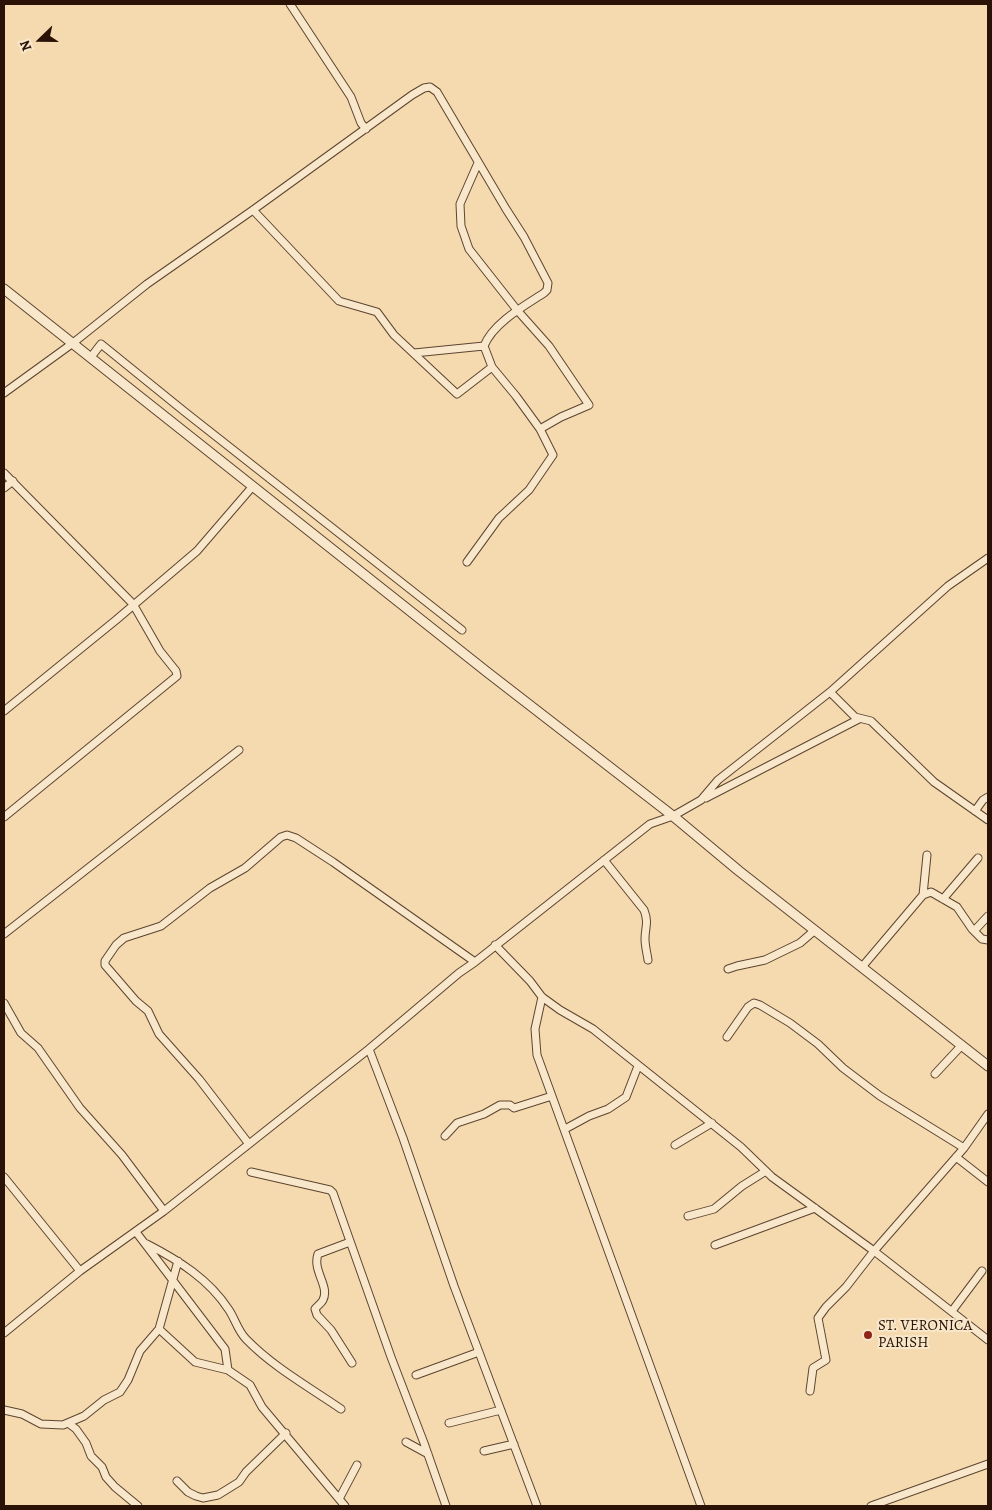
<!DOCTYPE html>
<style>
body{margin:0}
#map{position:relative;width:992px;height:1510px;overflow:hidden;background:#f4daae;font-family:Alegreya,serif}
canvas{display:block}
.frame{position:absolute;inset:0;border:5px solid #2b1206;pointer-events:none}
.north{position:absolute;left:15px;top:15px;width:50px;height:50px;-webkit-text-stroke:4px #f8e7ca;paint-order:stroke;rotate:248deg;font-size:14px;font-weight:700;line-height:20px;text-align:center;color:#2b1206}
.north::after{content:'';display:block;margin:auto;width:18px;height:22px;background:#2b1206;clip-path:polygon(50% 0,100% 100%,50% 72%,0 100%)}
</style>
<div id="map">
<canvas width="992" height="1510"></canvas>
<div class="frame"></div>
<div class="north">N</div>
</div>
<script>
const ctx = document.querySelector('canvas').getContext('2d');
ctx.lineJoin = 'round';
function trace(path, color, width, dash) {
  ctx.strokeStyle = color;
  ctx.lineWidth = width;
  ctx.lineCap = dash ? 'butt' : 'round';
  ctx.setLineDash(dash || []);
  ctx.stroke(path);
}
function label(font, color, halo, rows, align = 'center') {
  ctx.font = font + ' Alegreya,serif';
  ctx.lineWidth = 4;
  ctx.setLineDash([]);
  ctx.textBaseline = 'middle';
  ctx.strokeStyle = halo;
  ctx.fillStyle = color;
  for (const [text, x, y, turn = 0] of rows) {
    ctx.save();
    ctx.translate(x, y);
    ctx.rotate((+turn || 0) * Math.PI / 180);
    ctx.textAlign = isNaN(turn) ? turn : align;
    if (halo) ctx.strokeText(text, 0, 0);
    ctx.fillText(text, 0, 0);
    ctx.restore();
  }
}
const minor = new Path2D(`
 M290 4 351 97 361 123 366 129
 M478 163 460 204 461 226 469 249 517 310 549 346 589 405 561 417 540 429
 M253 210 339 301 377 312 394 335 457 394 492 367
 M414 353 484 346
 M91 357 101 344 185 412 462 630
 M4 393 73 343 147 284 253 210 412 95 424 88 430 87 437 92 506 209 524 237 548 283 547 290 544 293C524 306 493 323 484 346L492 367 516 396 540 429 553 455 529 490 499 518 467 562
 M4 473 133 604 160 651 176 671 177 676 4 817
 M4 488 13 481
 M830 692 855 717 871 721 934 782 988 820
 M4 711 116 620 197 551 253 486
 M706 798 859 719
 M975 811 983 800 988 797
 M604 860 644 910C649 923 645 927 645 939 645 946 647 953 648 960
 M923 895 927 855
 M943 899 978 858
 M974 931 988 916
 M4 934 239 750
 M495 945 530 981 542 997 560 1010 593 1029 741 1147 772 1177 874 1251 988 1340
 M862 967 923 895 931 892 957 907 972 929 982 939 988 940
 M728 969 737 966 765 960 800 943 815 930
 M542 997 535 1029 537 1055 701 1506
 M4 1003 21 1033 38 1048 80 1108 122 1155 164 1211
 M727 1037 748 1007 754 1003 760 1005 790 1023 818 1044 843 1068 880 1096 964 1148
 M369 1049 403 1138 454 1286 537 1506
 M935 1074 962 1045
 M565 1129 589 1116 608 1109 626 1097 638 1066
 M445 1136 457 1123 484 1114 500 1105H510L514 1108 552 1096
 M249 1144 199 1079 159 1034 148 1011 136 1001 105 965V961L116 945 124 938 161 926 210 888 245 868 281 837 287 835 296 838 333 862 475 962
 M675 1145 712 1123
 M956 1157 988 1182
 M251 1172 330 1190 333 1193 391 1357 424 1443 446 1506
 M4 1177 80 1271
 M688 1216 714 1209 742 1186 766 1171
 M136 1232 225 1349 228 1370 250 1385 262 1407 345 1506
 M350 1242 318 1254C312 1271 330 1286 323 1300 321 1304 317 1306 315 1309L317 1315 331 1330 352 1363
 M147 1244C178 1260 209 1279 229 1310 235 1319 238 1331 246 1339 273 1367 309 1387 341 1409
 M715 1245 815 1208
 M952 1311 982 1271
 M159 1329 195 1362 228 1370
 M4 1333 80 1271 164 1211 249 1144 369 1049 459 973 475 962 650 824 673 816 701 800 718 780 830 692 948 586 988 558
 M416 1375 479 1352
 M810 1391 813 1368 826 1360 818 1318 826 1307 846 1287 874 1251 964 1148 988 1114
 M4 1410 22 1414 41 1424 63 1425 84 1416 104 1400 120 1392 128 1380 140 1351 159 1329 178 1261
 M68 1423 76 1429 86 1443 91 1456 102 1467 106 1477 115 1487 138 1506
 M449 1423 501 1410
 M406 1442 428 1454
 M484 1451 514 1444
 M177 1481 188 1492 196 1496 203 1498 218 1495 239 1482 246 1472 286 1433
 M339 1499 357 1465
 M871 1506 988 1464`);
const tertiary = new Path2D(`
 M4 289 487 672 673 816 739 871 988 1066`);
trace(minor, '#5d4430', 9);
trace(tertiary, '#5d4430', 11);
trace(minor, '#f8e7ca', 7);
trace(tertiary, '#f8e7ca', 9);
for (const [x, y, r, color] of [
 [868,1335,5,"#8f2418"]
]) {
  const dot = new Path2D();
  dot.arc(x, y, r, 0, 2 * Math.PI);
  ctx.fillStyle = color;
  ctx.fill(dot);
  trace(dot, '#f8e7ca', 2);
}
label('15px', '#2b1206', '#f8e7ca', [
 ["ST. VERONICA",878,1326],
 ["PARISH",878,1343]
], 'left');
</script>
